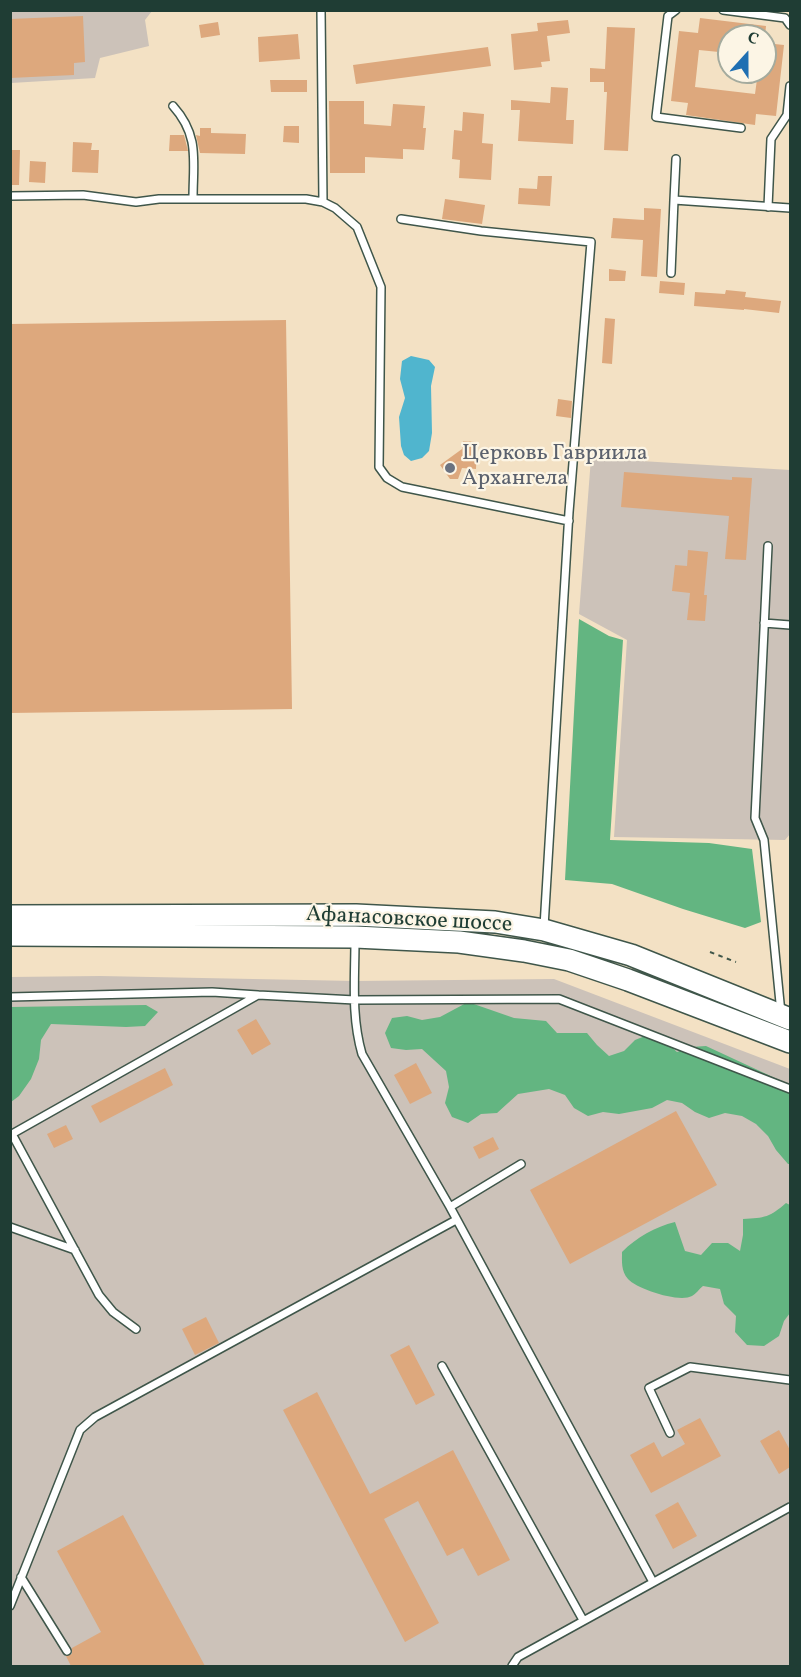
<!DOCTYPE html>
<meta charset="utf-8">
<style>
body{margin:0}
#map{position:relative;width:801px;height:1677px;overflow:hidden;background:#f3e1c4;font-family:Vollkorn,serif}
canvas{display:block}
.frame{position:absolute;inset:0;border:12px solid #1f3d34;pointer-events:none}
.north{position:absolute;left:717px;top:24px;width:60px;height:60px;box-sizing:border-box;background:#fcf5e5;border:2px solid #a4ab9e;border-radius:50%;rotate:21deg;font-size:16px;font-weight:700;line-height:24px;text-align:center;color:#1f3d34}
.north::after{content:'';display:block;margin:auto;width:21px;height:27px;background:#1f6fb2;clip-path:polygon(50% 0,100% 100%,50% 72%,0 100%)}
</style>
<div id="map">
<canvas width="801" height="1677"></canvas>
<div class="frame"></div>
<div class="north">С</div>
</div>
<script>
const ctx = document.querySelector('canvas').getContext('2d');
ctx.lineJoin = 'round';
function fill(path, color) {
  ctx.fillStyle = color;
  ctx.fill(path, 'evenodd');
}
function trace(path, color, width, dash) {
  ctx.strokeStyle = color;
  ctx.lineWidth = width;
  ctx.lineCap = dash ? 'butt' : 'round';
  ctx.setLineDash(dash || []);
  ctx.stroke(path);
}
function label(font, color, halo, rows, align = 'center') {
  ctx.font = font + ' Vollkorn,serif';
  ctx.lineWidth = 4.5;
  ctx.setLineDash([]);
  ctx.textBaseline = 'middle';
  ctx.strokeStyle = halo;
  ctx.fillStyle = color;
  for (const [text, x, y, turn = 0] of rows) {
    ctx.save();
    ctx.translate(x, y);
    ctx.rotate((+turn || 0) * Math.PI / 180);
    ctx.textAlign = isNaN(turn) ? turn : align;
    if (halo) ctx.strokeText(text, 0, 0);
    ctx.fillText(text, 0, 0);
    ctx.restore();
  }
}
fill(new Path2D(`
 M11 11H152L145 20 149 46 100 58 95 78 11 83Z
 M591 458 790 470V834L785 840 614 837 627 640 579 614Z
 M100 976 355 981 554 979 790 1069V1666H11L10 977Z`), '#ccc2b9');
fill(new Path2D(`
 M579 619 609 636 623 640 610 840 709 843 752 849 761 922 745 928 683 909 612 884 565 880Z
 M468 1002 514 1018 546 1021 557 1033H587L597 1045 609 1056 624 1051 635 1040 650 1034 665 1041 677 1052 691 1047 706 1046 790 1085V1164H788L776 1150 768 1136 756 1124 742 1116 725 1113 709 1118 695 1112 682 1103 667 1100 652 1108 619 1114 603 1112 588 1116 574 1108 565 1095 549 1089 518 1094 497 1113 481 1114 468 1123 452 1117 445 1103 449 1087 446 1071 422 1049 406 1050 391 1048 385 1033 392 1018 407 1016 422 1020 440 1017Z
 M146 1005 158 1012 145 1026 126 1027 51 1024 41 1040 39 1059 31 1079 19 1096 11 1102V1007Z
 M786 1203 790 1205V1313L784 1321 779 1336 764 1346 747 1345 735 1332 736 1316 724 1304 720 1289 703 1286C699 1289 696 1294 692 1296 679 1303 637 1289 628 1279 621 1271 622 1262 622 1252 637 1237 655 1227 675 1222L685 1251 701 1255 712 1243H728L740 1251 743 1235V1219C765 1218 770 1217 786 1203Z`), '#63b581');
fill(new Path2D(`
 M411 356 429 360 435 367 431 386 432 433 429 451 422 458 411 461 404 455 401 446 399 417 405 398 400 379 402 361Z`), '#50b5ce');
fill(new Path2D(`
 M83 16 85 62 74 63V75L10 78V19Z
 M700 18 766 26 765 36H729V53L699 50 695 87 755 94 758 72H765V43L784 45 776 116 756 114 755 125 686 115 688 103 671 101 679 31 698 33Z
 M568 20 570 33 547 36 550 61 541 62 542 67 514 70 511 34 538 31 537 23Z
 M218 22 220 35 201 38 199 25Z
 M607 27 635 28 628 151 604 150 607 92H604V82H590V68L605 69Z
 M298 34 300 59 259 62 258 37Z
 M488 47 491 66 356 84 353 65Z
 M270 80H307V92H271Z
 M551 87 568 88 566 120H574L573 144 518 141 520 110H511V100L550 103Z
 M329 101H364V124L391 126 393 104 425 106 423 128H426L424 150 403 149V159L365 157V173H330Z
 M463 112 484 114 482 143 493 144 491 180 459 178 460 160 452 159 454 130 462 131Z
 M284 126H299V143L283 142Z
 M200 128H211V133L246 134 245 154 200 153 196 135 200 136Z
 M170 135H184L188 151H169Z
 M73 142 92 143 91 150H99L98 173 72 172Z
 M10 150H20L19 185H10Z
 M30 161 46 162 45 183 29 182Z
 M538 176H552L550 206 518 204 519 188 537 189Z
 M445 199 485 205 482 224 442 219Z
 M644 208 661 209 657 277 641 276 643 240 611 238 613 218 644 220Z
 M609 269 626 271 625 281H609Z
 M660 281 685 283 684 295 659 293Z
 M726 290 746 292 745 297 781 301 779 313 744 309V310L694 306 695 292 725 294Z
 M605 318 615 319 612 364 602 363Z
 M286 320 292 709 10 713V324Z
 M558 399 572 401 571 418 556 416Z
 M463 441 477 442 476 469 462 468 458 479H450L440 465 462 449Z
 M624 472 732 480V477L752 478 746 560 725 559 729 516 621 507Z
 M688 550 708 552 704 595H707L705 621 687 620 690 593 672 591 675 565 687 566Z
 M256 1019 271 1044 252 1055 237 1030Z
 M416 1063 432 1093 410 1104 394 1075Z
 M165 1068 173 1085 100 1123 91 1106Z
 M676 1111 717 1185 570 1264 530 1190Z
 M66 1125 73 1139 54 1148 47 1134Z
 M493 1137 499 1149 479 1159 473 1147Z
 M206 1317 219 1343 195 1355 182 1329Z
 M409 1345 435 1395 416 1405 390 1355Z
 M317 1392 370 1494 453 1450 510 1560 478 1576 463 1548 447 1556 418 1501 384 1519 439 1623 405 1642 283 1410Z
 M700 1418 721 1456 651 1493 630 1455 654 1442 662 1457 685 1444 677 1430Z
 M779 1430 790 1450V1467L779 1474 760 1441Z
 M678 1502 697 1536 673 1549 655 1515Z
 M123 1515 205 1666H71L66 1656 72 1654V1648L101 1632 57 1551Z`), '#dda87d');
const service = new Path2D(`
 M321 10 323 202
 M676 10 668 16 656 117 741 128
 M723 10 785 18 790 25
 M173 106C200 136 193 161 193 199
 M10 196 83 195 136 202 159 199H306L323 202 335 208 357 227 381 287 379 467 387 478 402 487 569 521
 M674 200 676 159
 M768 207 771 139 787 115 790 86
 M401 219 481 231 591 242 569 512 544 927
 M671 273 674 200 790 208
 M768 546 755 818 764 840 781 1013
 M764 623 790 625
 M355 940C355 978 351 1016 362 1054L450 1207 521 1164
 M10 997 212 992 258 995
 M450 1207 653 1582
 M10 1227 75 1250
 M136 1329 113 1312 99 1295 12 1134 258 995 355 1000 559 999 790 1089
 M442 1366 583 1620
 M670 1433 649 1388 690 1367 790 1380
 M21 1577 67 1651
 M10 1606 80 1430 95 1417 456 1220
 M512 1666 518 1657 790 1507`);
const primary = new Path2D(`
 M10 916 356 915 495 922 544 930 631 955 790 1019
 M10 935 355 937 459 942 524 951 569 960 628 980 790 1042`);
trace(service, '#3f564a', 10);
trace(primary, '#3f564a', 24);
trace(new Path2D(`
 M710 952 736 962`), '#3f564a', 2, [4.5, 4.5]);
trace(service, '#fff', 7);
trace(primary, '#fff', 21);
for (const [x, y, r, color] of [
 [450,468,6,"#6b7280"]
]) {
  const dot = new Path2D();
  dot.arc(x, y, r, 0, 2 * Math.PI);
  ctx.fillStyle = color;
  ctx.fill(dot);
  trace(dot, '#fcf5e5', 2);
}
label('22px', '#5b616d', '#fcf5e5', [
 ["Церковь Гавриила",462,455],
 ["Архангела",462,480]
], 'left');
label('22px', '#1f3d34', '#fcf5e5', [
 ["Афанасовское шоссе",409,921,3]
]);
</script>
